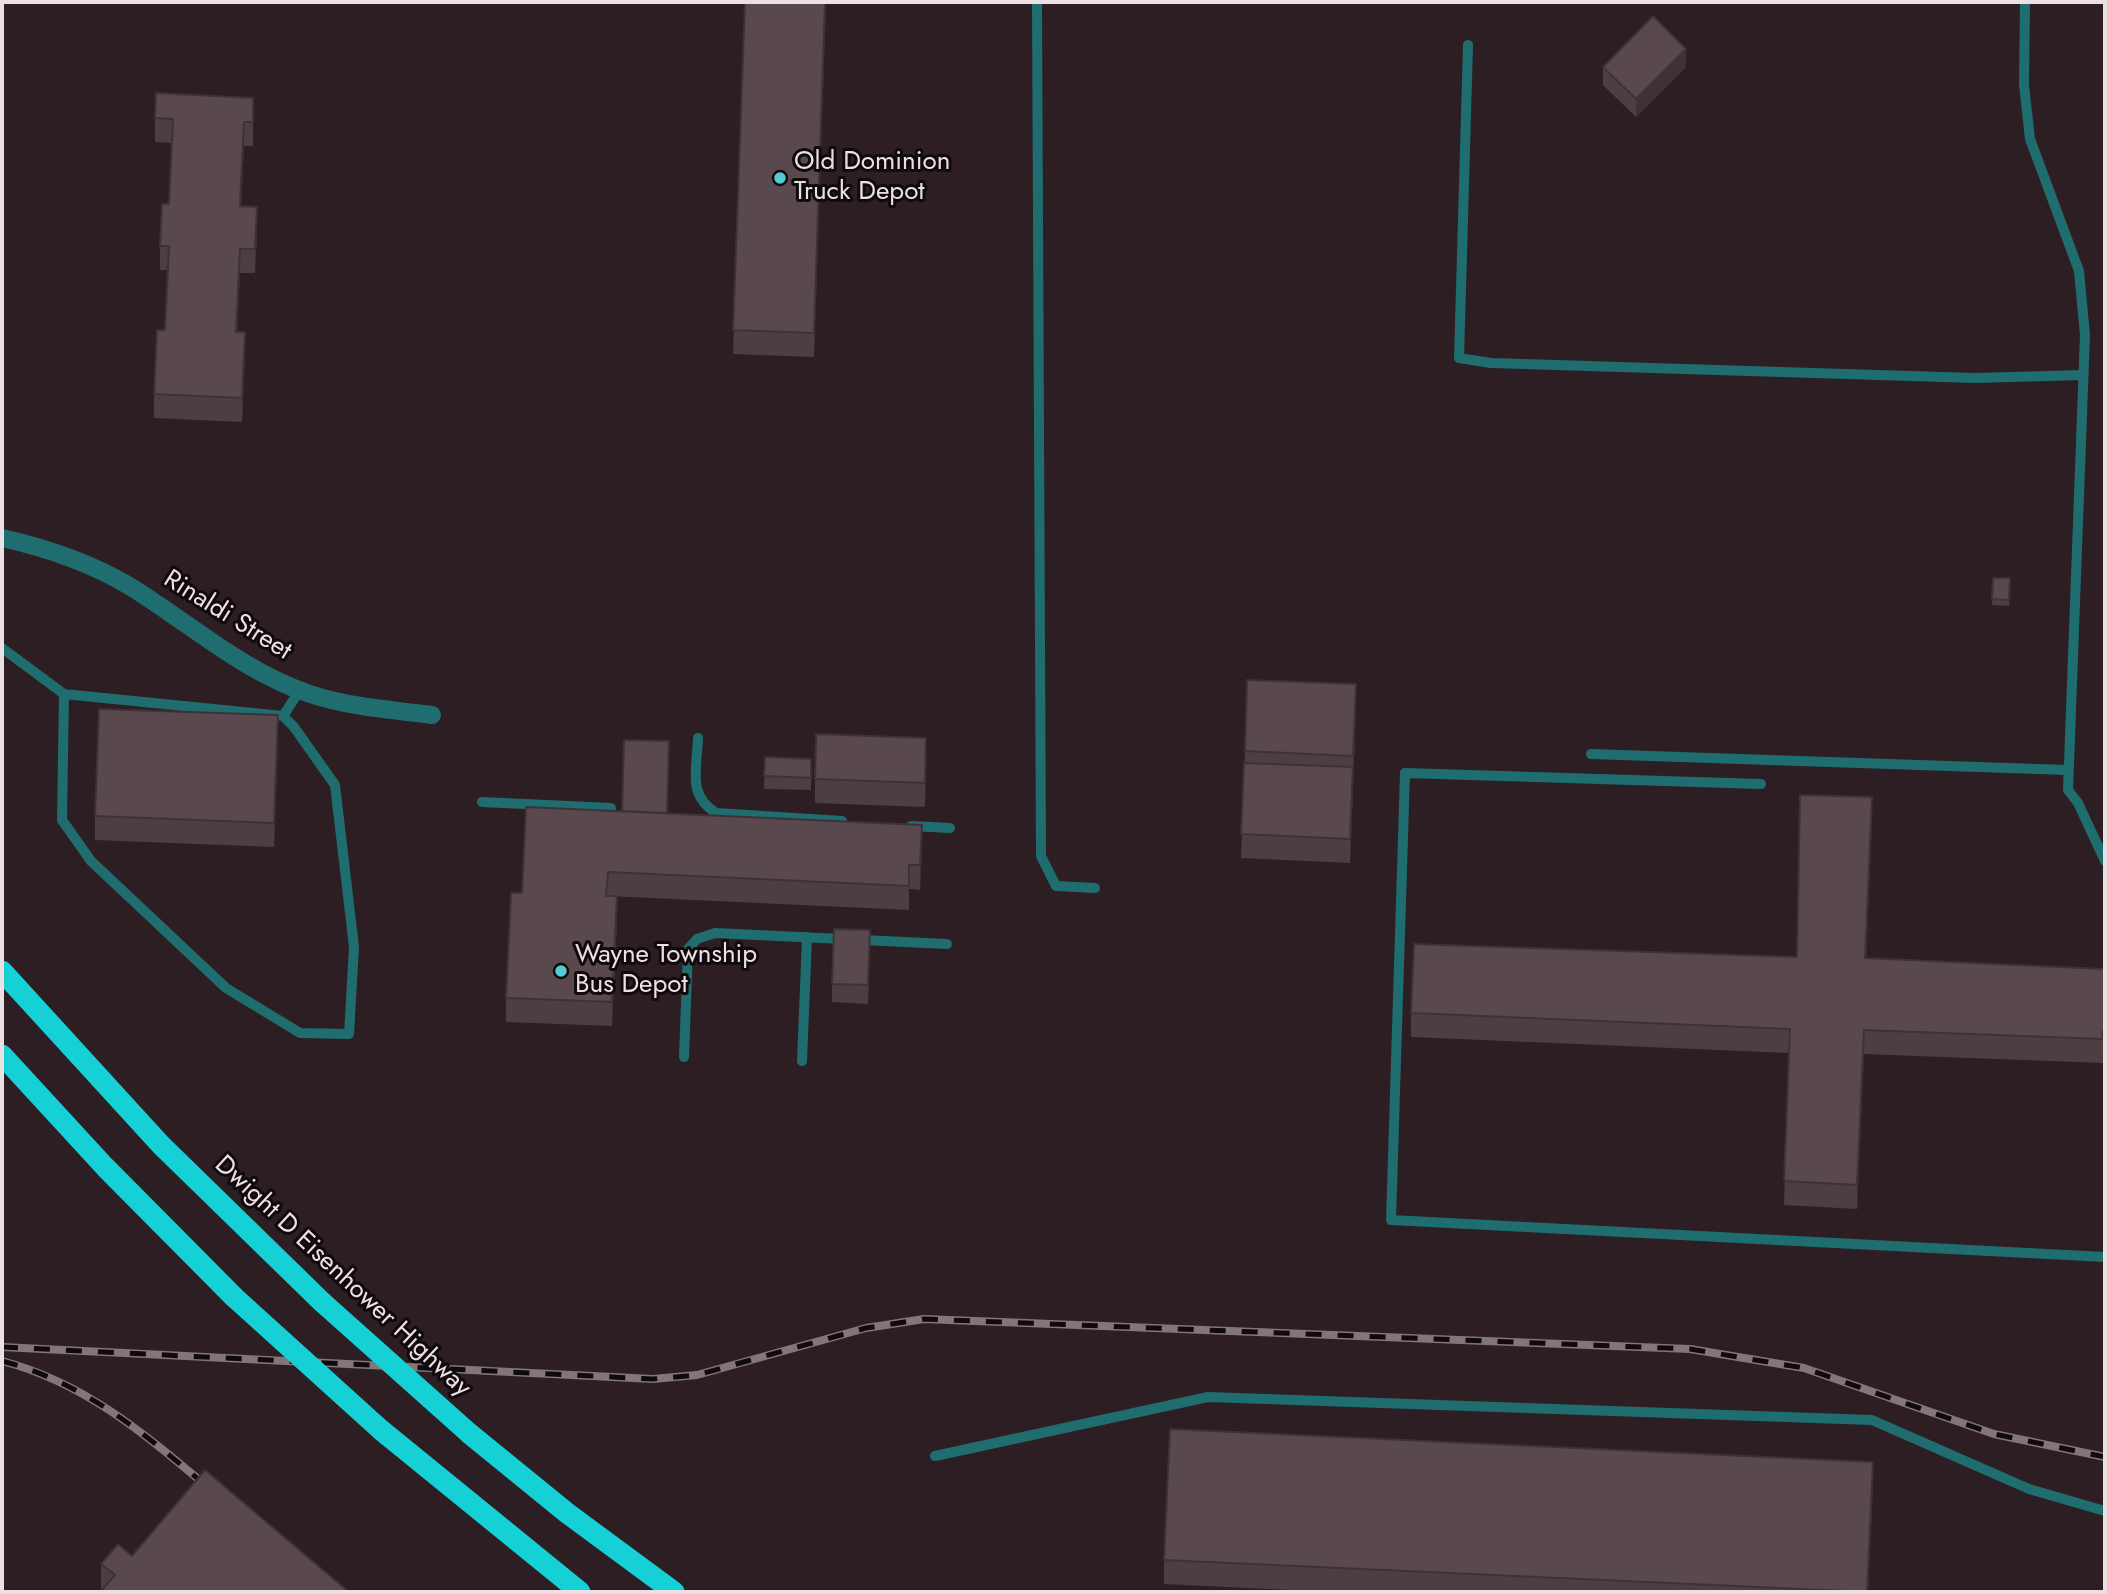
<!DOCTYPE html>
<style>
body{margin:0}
#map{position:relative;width:2107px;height:1594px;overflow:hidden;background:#2c1e22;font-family:Jost,sans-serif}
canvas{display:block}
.frame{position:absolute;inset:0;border:4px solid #ebe1e4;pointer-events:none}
</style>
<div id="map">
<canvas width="2107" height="1594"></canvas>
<div class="frame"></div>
</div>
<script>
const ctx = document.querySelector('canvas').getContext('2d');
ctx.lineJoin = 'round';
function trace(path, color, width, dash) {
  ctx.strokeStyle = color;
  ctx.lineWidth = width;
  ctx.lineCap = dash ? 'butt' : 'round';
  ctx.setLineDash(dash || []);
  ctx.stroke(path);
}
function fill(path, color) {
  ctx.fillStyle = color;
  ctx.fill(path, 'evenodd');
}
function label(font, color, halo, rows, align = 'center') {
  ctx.font = font + ' Jost,sans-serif';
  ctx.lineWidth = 6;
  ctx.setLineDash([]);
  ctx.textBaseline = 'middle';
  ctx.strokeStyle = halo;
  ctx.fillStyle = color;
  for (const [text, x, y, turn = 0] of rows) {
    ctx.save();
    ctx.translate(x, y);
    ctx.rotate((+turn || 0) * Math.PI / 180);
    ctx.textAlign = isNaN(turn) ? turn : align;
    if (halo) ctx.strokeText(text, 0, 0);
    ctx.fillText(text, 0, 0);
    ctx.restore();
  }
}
trace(new Path2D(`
 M1037 2 1041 856 1056 886 1095 888
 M2025 2 2024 85 2030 139 2079 271 2085 335 2068 790 2078 803 2105 861
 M1468 45 1459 358 1491 363 1975 378 2083 375
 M2 648 64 694 283 716 294 727 335 785 354 947 349 1034 300 1033 226 988 91 861 62 820 64 694
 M283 716 300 690
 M698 738C697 769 687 795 716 813L842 821
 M1591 754 2068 770
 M1761 784 1405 773 1391 1220 2105 1257
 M482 802 611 808
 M911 826 950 828
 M684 1057 688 949 697 939 715 933 947 944
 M802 1061 807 937
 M935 1456 1208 1397 1872 1420 2029 1489 2105 1511`), '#1f6d6f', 10);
trace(new Path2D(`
 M2 538C47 548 91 563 131 587 189 623 245 673 310 694 349 707 392 710 432 715`), '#1f6d6f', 18);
trace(new Path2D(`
 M2 971 161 1145 322 1302
 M2 1055 105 1167 234 1297
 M381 1430 580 1592
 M470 1434 567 1513 674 1592`), '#15d0d5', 21);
const rail = new Path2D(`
 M2 1347 653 1379 697 1375 866 1328 924 1319 1690 1349 1804 1368 1994 1434 2105 1457
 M2 1361C86 1383 146 1435 211 1490`);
trace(rail, '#83767a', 8);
trace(rail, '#100a0c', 5, [16]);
trace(new Path2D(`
 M234 1297 381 1430
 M322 1302 470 1434`), '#15d0d5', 21);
fill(new Path2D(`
 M745 2H826L814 357 733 354Z
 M1603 67H1686L1636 117 1603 85Z
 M155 118 253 122V146H244L241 206 257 231 255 273H240L237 332 245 356 242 422 154 418V394L165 330 168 270H160V246L169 204 172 143 155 142Z
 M1993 578H2010L2009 606 1992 605Z
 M1356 708 1350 863 1241 858 1245 751Z
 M278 739 274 847 95 840V816Z
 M765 757 811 759V790L764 789Z
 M669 759 667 813 922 849 920 890 909 889V910L608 896 617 920 612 1026 506 1022V998L522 893 622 811Z
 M926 762 925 807 815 803V779Z
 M1872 821 1866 959 2105 975V1057L2103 1056V1063L1864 1054 1857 1209 1784 1205 1789 1053 1411 1037V1013L1797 957Z
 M870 949 868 1004 832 1002V984Z
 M1873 1486 1868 1592H1332L1164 1584V1560Z
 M132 1556 103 1590 101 1588V1564Z`), '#4d3e42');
fill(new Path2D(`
 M825 2H826L814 357V333Z
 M1686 49V67L1636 117V99Z
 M244 122V146L240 230V206Z
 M257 207V231L255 273V249Z
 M240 249V273L236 356V332Z
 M245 332V356L242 422V398Z
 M1356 684V708L1353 780V756Z
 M278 715V739L274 847V823Z
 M926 738V762L925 807V783Z
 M1353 767V792L1350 863V839Z
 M1872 797V821L1865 983V958Z
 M922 825V849L920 890V865Z
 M617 896V920L612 1026V1002Z
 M1864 1030V1054L1857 1209V1185Z
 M1873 1462V1486L1868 1592H1867Z`), '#3e3236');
const building = new Path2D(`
 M745 2H825L814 333 733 330Z
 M1653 16 1686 49 1636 99 1603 67Z
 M156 93 253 98V122H244L240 206 257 207 255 249H240L236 332H245L242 398 154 394 157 330H165L169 246H160L162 204H169L173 119 155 118Z
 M1993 578H2010L2009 600 1992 599Z
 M1247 680 1356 684 1353 756 1245 751Z
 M99 709 278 715 274 823 95 816Z
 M816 734 926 738 925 783 815 779Z
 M624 740 669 741 667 813 622 811Z
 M765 757 811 759V778L764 776Z
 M1244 763 1353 767 1350 839 1241 834Z
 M1800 795 1872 797 1865 958 2104 969V975H2105V1032H2102L2103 1039 1864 1030 1857 1185 1784 1181 1790 1029 1411 1013 1414 944 1797 957Z
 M526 807 922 825 920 865H909V886L608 872 606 896H617L612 1002 506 998 511 893H522Z
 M834 929 870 930 868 985 832 984Z
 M1170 1429 1873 1462 1867 1592 1164 1560Z
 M205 1470 349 1592H100L115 1575 101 1564 118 1544 132 1556Z`);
fill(building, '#59484d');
trace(building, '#3e3236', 2);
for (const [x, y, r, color] of [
 [780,178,7,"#52ccd0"],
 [561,971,7,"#52ccd0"]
]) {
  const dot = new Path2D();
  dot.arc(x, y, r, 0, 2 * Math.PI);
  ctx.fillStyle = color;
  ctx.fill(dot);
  trace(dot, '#100a0c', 2.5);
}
label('26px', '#ebe1e4', '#100a0c', [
 ["Old Dominion",794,163],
 ["Truck Depot",794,193],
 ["Wayne Township",575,956],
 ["Bus Depot",575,986]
], 'left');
label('26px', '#ebe1e4', '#100a0c', [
 ["Rinaldi Street",227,616,32],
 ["Dwight D Eisenhower Highway",342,1277,43]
]);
</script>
